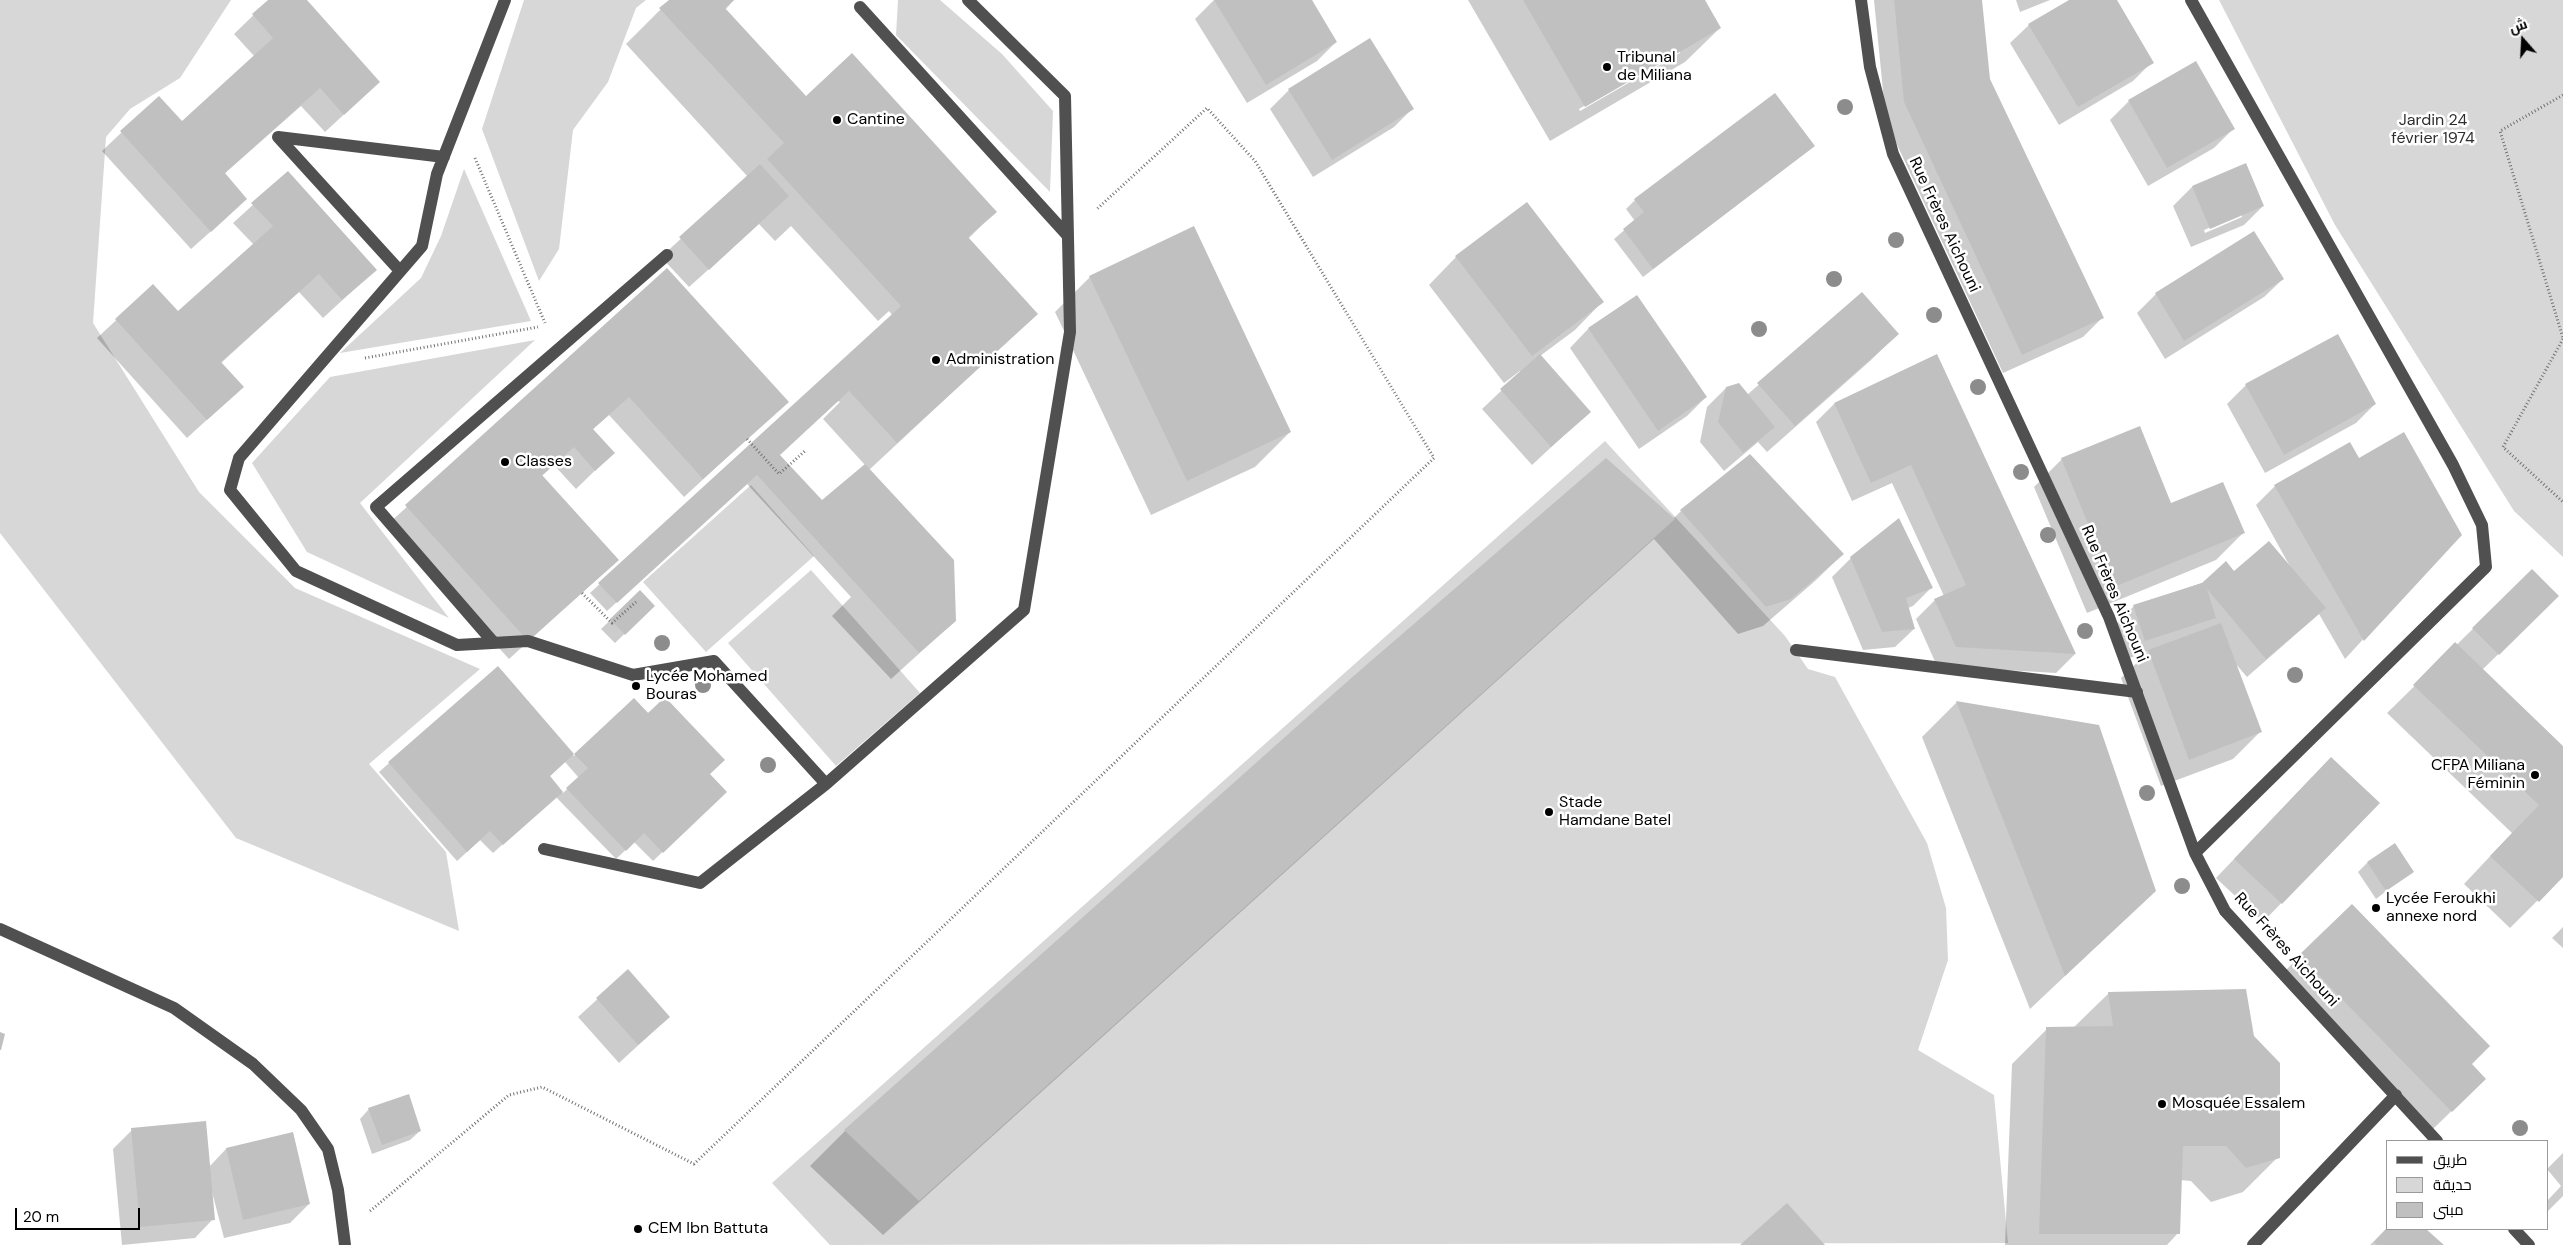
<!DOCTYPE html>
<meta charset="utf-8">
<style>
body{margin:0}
#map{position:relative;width:2563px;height:1245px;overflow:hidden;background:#fff;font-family:"DM Sans",Cairo,sans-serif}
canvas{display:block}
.legend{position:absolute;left:2386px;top:1140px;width:162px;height:90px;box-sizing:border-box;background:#fff;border:1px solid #999;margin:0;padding:6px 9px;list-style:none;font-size:15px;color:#000}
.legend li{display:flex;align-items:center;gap:10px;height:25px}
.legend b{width:25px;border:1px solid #999}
.north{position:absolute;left:2498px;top:15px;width:50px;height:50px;-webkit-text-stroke:4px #fff;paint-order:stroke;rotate:341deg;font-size:14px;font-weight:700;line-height:20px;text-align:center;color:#000}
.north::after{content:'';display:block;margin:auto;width:18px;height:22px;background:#000;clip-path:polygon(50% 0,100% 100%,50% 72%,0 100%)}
.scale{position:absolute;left:15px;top:1208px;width:125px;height:22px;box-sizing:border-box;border:2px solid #000;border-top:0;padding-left:6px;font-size:15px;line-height:18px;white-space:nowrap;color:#000;-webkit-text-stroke:4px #fff;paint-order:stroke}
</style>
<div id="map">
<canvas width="2563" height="1245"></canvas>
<ul class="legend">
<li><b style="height:6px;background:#505050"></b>طريق</li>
<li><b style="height:14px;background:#d7d7d7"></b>حديقة</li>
<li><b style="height:14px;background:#c0c0c0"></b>مبنى</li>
</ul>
<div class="north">ش</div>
<div class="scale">20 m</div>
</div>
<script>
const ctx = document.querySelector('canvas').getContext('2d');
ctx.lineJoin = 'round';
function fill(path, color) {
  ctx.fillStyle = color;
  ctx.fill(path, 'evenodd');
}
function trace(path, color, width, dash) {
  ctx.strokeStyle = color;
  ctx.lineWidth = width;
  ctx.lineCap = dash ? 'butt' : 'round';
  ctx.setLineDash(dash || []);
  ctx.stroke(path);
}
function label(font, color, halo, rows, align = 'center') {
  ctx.font = font + ' "DM Sans",sans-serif';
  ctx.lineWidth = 5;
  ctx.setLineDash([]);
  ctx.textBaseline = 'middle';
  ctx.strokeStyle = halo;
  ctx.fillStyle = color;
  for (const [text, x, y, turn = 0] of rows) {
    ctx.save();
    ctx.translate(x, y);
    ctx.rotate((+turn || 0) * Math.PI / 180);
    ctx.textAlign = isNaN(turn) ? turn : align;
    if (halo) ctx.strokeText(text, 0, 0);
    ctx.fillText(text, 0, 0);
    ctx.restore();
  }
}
fill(new Path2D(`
 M0 0H231L180 78 130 109 106 137 93 323 199 492 295 588 480 669 369 764 446 852 459 931 236 838 0 533Z
 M524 0H646L636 8 608 82 573 130 559 249 539 281 482 129Z
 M898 0H940L1002 54 1053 111 1050 192 896 35Z
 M2219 0H2563V557L2514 511 2335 225Z
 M464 169 531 321 340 353 421 278 441 236Z
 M535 340 360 503 449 618 307 552 252 463 330 377Z
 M1605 441 1785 636 1808 669 1835 677 1927 843 1946 908 1948 960 1918 1050 1994 1095 2008 1243 830 1245 772 1183Z
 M751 485 814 556 706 652 643 582Z
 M811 570 920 693 836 766 728 643Z`), '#d7d7d7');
fill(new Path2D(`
 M269 0H305L379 82 325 132 301 106 224 174 227 217 191 249 102 151 159 97 182 123 255 57 234 34Z
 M670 0H734L725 10 806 97 995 212 968 239 1012 337 869 470 955 621 891 679 832 616 851 597 747 484 607 611 590 593 892 315 889 311 878 321 791 226 775 241 759 224 689 287 661 257 748 177 626 44ZM838 401 840 402 823 419 865 465 821 502 779 455Z
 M1214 0H1310L1336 42 1317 61 1247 103 1195 19Z
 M1468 0H1704L1720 28 1685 62 1550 141ZM1680 50V53L1580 111 1579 109Z
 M1874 0H1980L1989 79 2102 318 2083 337 2003 373 1886 121Z
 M2016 0H2050L2020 12Z
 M2071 0H2116L2152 62 2133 81 2059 125 2010 43 2029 25Z
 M1289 90 1413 108 1394 127 1313 177 1270 109Z
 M2129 101 2233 129 2214 148 2148 186 2110 120Z
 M1814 146 1643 277 1614 239 1635 221 1626 209 1635 200Z
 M2245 165 2263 206 2244 225 2191 247 2173 206 2192 187ZM2242 214V217L2205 233 2204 230Z
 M288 173 375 270 323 318 299 292 221 363 243 387 187 438 97 338 153 286 178 313 254 245 233 223Z
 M1527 203 1602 302 1575 330 1540 356 1589 412 1532 465 1482 409 1521 372 1520 371 1504 383 1429 285 1456 257Z
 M2254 233 2283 279 2264 297 2165 359 2137 313 2156 294Z
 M667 270 787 402 684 497 609 415 592 430 613 453 576 489 554 465 542 476 598 578 509 659 387 525Z
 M1090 277 1290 432 1255 467 1151 515 1055 312Z
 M1862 294 1898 334 1870 361 1767 452 1758 442 1724 471 1700 442 1707 407 1726 388 1747 395Z
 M1637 296 1706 397 1687 416 1639 449 1570 348 1588 329Z
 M1937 356 2075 654 2056 673 1937 666 1916 619 1935 600 1944 596 1892 483 1852 501 1816 422 1834 404Z
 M2246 385 2375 404 2356 423 2265 473 2227 404Z
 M2062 459 2171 504 2243 533 2216 560 2087 613 2034 487Z
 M2358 460 2460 534 2345 659 2319 614 2247 677 2235 663 2260 732 2233 759 2161 786 2121 678 2148 652 2126 659 2115 625 2134 606 2234 572 2292 570 2256 505 2275 486Z
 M1681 511 1843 554 1815 581 1763 626 1738 634 1654 539 883 1235 810 1166 845 1131 1350 681 1673 519Z
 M1851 558 1931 588 1913 606 1908 608 1914 629 1895 647 1863 650 1832 577Z
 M2532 571 2558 596 2482 670 2563 747V875L2510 928 2464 884 2512 833 2387 713Z
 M640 592 653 606 615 643 601 629Z
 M498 667 574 756 634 699 709 774 716 801 653 861 634 842 616 859 556 797 493 853 480 840 457 861 379 772ZM565 762 579 778 563 793 549 777Z
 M1957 702 2155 891 2030 1009 1922 737Z
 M2312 777 2378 803 2263 922 2216 878Z
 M2394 845 2412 871 2376 899 2358 872 2367 863Z
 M2563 927V948L2552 938Z
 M2300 956 2471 1064 2466 1097 2433 1129 2281 975Z
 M628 971 669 1017 619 1063 578 1017Z
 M2109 993 2253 1037 2278 1157 2243 1192 2211 1202 2191 1181 2180 1180 2178 1233 2167 1245H2005L2012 1064 2047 1029 2073 1028Z
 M369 1109 420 1131 410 1140 372 1154 360 1119Z
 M132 1130 209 1167 226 1149 293 1133 309 1204 290 1223 224 1238 211 1188 213 1219 195 1238 122 1245 113 1149Z
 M2563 1153V1196L2547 1212V1201L2561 1186 2547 1169Z
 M2387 1228 2425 1229 2442 1245H2370Z`), '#0003');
fill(new Path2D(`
 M268 0H307L380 82 344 115 320 88 225 173 247 199 211 232 120 131 159 96 182 121 273 38 252 14Z
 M669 0H734L725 8 806 96 852 53 997 212 968 237 1038 314 897 443 849 391 780 455 822 500 865 464 954 560 956 621 919 653 757 475 617 603 598 583 901 306 767 159 784 143 659 8Z
 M1214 0H1312L1337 42 1266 85Z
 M1523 0H1705L1721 28 1585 107Z
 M1894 0H1982L1990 79 2104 318 2022 355 1904 102Z
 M2069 0H2117L2154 63 2078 107 2028 24Z
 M1370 38 1414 109 1332 160 1288 89Z
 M2196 61 2235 129 2167 168 2128 100Z
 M1775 93 1815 146 1653 269 1623 229 1644 212 1634 199Z
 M2246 163 2264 206 2210 229 2192 186Z
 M760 164 789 196 709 270 679 237Z
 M288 171 377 270 342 300 319 274 221 362 244 387 207 420 115 319 153 284 178 311 273 226 251 203Z
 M1527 202 1604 302 1532 356 1455 256Z
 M1194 226 1291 432 1187 481 1089 276Z
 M2254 231 2284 279 2184 341 2155 293Z
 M667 268 789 402 703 479 629 397 593 429 615 453 595 471 574 447 542 475 619 560 528 641 405 505Z
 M1862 292 1899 334 1795 426 1757 383Z
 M1637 295 1707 397 1658 431 1588 328Z
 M2338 334 2376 404 2284 455 2245 384Z
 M1540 354 1591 412 1551 447 1500 389Z
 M1937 354 2076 654 1956 647 1934 599 1966 585 1911 465 1871 483 1834 403Z
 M1739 383 1775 427 1743 453 1718 422 1726 387Z
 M2140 426 2171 503 2223 482 2245 533 2114 587 2061 458Z
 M2404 432 2462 535 2364 641 2274 485 2350 442 2359 458Z
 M1750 454 1844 554 1791 599 1766 607 1680 510Z
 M1606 458 1675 519 919 1201 844 1130 1349 680Z
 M1899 518 1933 588 1906 598 1915 629 1882 632 1850 557Z
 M2269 541 2326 608 2266 659 2207 589 2216 618 2145 641 2133 605 2202 583 2226 561 2234 571Z
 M2532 569 2559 596 2499 655 2472 628Z
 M640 590 655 606 625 635 610 619Z
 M2221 623 2262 732 2189 760 2148 650Z
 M2455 642 2563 746V877L2539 902 2490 856 2539 805 2413 685Z
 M498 666 574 754 634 698 648 713 665 697 725 760 710 774 727 792 663 853 644 833 626 851 566 788 588 768 574 754 550 776 563 792 503 845 490 831 467 852 388 762Z
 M1956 701 2099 725 2156 891 2065 976Z
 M2331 757 2380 803 2282 904 2234 859Z
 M2395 843 2414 872 2386 891 2367 862Z
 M2352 904 2490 1046 2472 1064 2486 1079 2452 1112 2299 955Z
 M628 969 670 1017 638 1045 596 998Z
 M2246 989 2254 1036 2280 1063V1158L2246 1168 2226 1146H2183L2180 1234H2039L2046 1027 2113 1026 2108 992Z
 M0 1032 5 1034 1 1050H0Z
 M409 1094 421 1131 382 1145 368 1108Z
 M206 1121 215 1220 140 1227 131 1128Z
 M293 1132 310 1204 243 1220 226 1148Z
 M1787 1203 1825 1245H1740Z
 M2386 1229H2426L2444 1245H2377L2374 1242Z`), '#c0c0c0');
trace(new Path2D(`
 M2563 95 2500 131 2563 338
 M475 158 545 323
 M2563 339 2503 447 2563 502
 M365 358 538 327
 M747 439 779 474 805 451
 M582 593 612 623 636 602
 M370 1211 509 1095 542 1087 694 1164 1434 458 1255 161 1207 108 1097 209`), '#727272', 3, [1, 2.5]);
trace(new Path2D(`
 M505 0 437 174 422 246 239 458 230 490 296 571 457 645 528 641 633 675 714 661 826 784 1024 610 1070 332 1065 96 968 0
 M1861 0 1870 67 1893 154 2109 617 2195 853 2225 911 2437 1141
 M2191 0 2453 465 2482 525 2486 567 2195 853
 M860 7 1068 236
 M400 271 278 137 444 157
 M494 643 376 507 667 255
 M1796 650 2137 692
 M544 849 700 883 826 784
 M0 929 174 1008 253 1064 301 1110 328 1149 338 1190 345 1245
 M2514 1229 2529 1245
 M2253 1245 2396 1095`), '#505050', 12);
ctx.fillStyle = '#8c8c8c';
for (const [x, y] of [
 [1845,107],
 [1896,240],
 [1834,279],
 [1934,315],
 [1759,329],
 [1978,387],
 [2021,472],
 [2048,535],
 [2085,631],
 [662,643],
 [2295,675],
 [703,685],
 [768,765],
 [2147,793],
 [2182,886],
 [2520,1128]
]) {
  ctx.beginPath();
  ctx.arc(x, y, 8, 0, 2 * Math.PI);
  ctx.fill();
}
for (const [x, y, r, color] of [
 [1607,67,5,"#000"],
 [837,120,5,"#000"],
 [936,360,5,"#000"],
 [505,462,5,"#000"],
 [636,686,5,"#000"],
 [2535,775,5,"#000"],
 [1549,812,5,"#000"],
 [2376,908,5,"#000"],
 [2162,1104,5,"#000"],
 [638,1229,5,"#000"]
]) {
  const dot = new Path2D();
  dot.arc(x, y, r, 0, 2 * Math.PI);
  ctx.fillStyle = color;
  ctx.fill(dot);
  trace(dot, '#fff', 2);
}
label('16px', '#000', '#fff', [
 ["Tribunal",1617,58],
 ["de Miliana",1617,76],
 ["Cantine",847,120],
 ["Administration",946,360],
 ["Classes",515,462],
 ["Lycée Mohamed",646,677],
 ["Bouras",646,695],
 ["CFPA Miliana",2525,766,"right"],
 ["Féminin",2525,784,"right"],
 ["Stade",1559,803],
 ["Hamdane Batel",1559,821],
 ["Lycée Feroukhi",2386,899],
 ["annexe nord",2386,917],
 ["Mosquée Essalem",2172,1104],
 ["CEM Ibn Battuta",648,1229]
], 'left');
label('16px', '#2e2e2e', '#fff', [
 ["Jardin 24",2433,121],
 ["février 1974",2433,139]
]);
label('16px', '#000', '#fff', [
 ["Rue Frères Aichouni",1944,225,65],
 ["Rue Frères Aichouni",2114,594,67],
 ["Rue Frères Aichouni",2286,950,48]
]);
</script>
